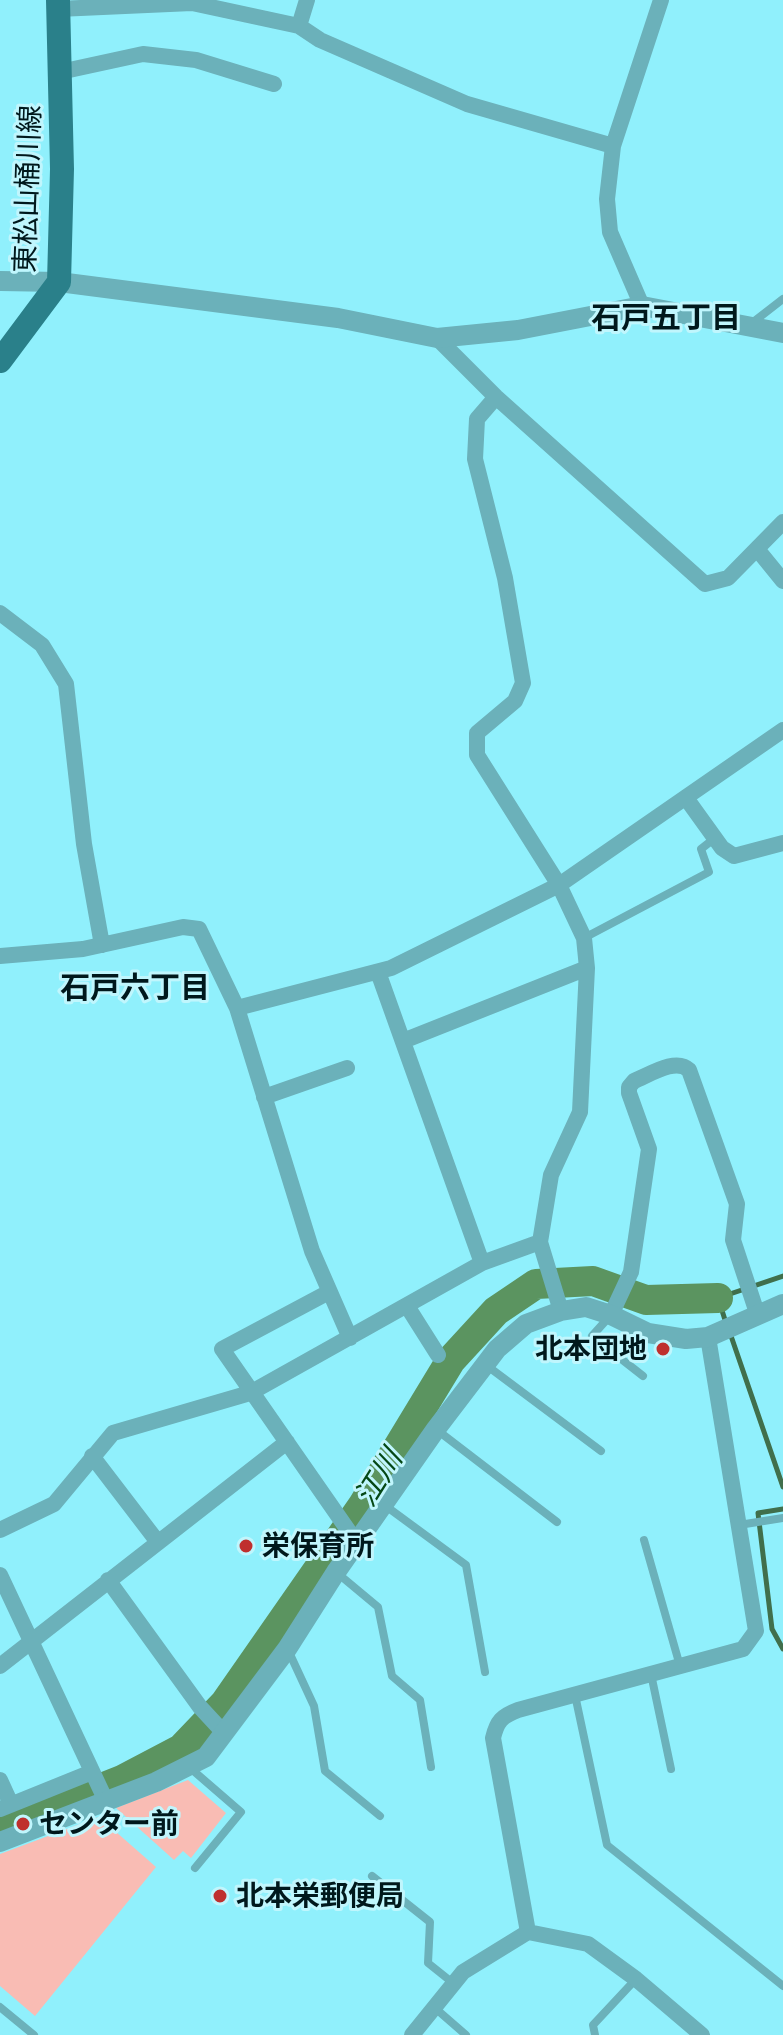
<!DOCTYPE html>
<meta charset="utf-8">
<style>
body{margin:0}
canvas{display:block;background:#90f0fc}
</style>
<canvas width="783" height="2035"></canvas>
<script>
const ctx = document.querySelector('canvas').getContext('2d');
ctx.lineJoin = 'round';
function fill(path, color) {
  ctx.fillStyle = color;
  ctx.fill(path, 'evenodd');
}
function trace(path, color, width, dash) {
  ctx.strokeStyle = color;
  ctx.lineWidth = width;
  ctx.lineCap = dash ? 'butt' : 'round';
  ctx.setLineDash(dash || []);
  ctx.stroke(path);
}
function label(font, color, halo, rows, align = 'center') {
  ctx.font = font + ' "Golos Text","Noto Sans JP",sans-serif';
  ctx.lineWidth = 6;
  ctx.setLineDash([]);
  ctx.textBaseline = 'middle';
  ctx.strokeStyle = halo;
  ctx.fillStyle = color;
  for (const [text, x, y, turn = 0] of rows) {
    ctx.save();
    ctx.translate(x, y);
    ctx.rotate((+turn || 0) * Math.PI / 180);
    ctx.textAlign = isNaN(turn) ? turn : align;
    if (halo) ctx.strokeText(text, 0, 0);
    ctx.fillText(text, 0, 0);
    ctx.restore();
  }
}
fill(new Path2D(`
 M188 1780 226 1813 191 1858 183 1851 174 1860 116 1808Z
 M99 1817 156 1867 35 2016 0 1986V1854Z`), '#f9bcb4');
trace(new Path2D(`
 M726 1323 718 1298 783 1276
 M730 1333 783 1487
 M783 1509 758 1513 772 1629 783 1649`), '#406f4c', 5);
trace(new Path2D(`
 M0 1828 122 1780 181 1749 225 1703 363 1505 451 1360 496 1311 536 1284 593 1281 646 1300 718 1298`), '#5b9460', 30);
trace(new Path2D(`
 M752 323 783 299
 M584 938 709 872 701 849 715 838
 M610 1316 592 1336 643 1376
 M486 1365 601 1451
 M437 1430 557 1522
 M383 1504 466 1565 485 1672
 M739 1525 783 1518
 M644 1540 680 1666
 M336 1572 378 1607 392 1676 420 1700 431 1767
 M288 1650 314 1706 325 1771 380 1816
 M651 1674 671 1769
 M575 1695 607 1845 783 1986
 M189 1767 241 1812 195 1868
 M372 1876 430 1922 428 1963 453 1983
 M0 2007 34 2035
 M435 2008 466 2035
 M595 2035 593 2025 636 1979`), '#6bb1ba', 8);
trace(new Path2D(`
 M58 9 192 3 299 26 307 0
 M299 26 320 40 467 104 613 146
 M60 72 143 54 196 60 274 84
 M642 306 610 232 607 199 613 146 661 0
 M437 338 496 397 705 584 728 578 783 522
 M496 397 477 419 475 459 505 578 523 683 515 701 477 733V755L559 885 584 938 587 968 580 1112 551 1175 540 1242 561 1311
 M757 549 783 581
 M0 613 42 645 66 684 84 844 102 945
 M686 798 722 848 734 856 783 843
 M0 956 83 949 183 927 199 929 237 1008 312 1251 350 1338
 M378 972 482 1263
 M237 1008 391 968 559 885 783 730
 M403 1041 587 968
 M264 1097 347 1068
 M329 1292 222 1349 357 1543
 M407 1306 438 1355
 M611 1315 631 1272 649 1149 629 1093V1087L634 1081C649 1075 676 1057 689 1070L737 1204 733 1240 757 1313
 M92 1456 157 1541
 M0 1530 54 1504 113 1433 250 1393 482 1263 540 1242
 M0 1575 106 1801
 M108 1580 200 1707 225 1734
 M0 1666 287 1442
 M0 1780 11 1804
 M0 1809 92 1772
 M528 1932 493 1738C497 1721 502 1716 518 1710L743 1649 756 1631 708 1337
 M412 2035 463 1972 528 1932 588 1944 636 1979 702 2035`), '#6bb1ba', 16);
trace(new Path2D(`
 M0 281 59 282 338 318 437 338 518 330 642 306 783 333
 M0 1842 156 1782 206 1757 287 1649 336 1572 436 1429 497 1349 526 1324 561 1311 586 1307 611 1315 648 1333 686 1339 708 1337 783 1304`), '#6bb1ba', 20);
trace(new Path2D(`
 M0 361 59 282 62 169 58 0`), '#2a808a', 24);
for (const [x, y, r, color] of [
 [663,1349,8,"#bf302e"],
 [246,1546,8,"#bf302e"],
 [23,1824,8,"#bf302e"],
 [220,1896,8,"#bf302e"]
]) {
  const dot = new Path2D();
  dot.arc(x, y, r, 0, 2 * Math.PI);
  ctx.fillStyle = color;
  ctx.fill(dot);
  trace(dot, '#c0f6fd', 3);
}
label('28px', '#00181c', '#c0f6fd', [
 ["東松山桶川線",28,189,-88]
]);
label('bold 28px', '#00181c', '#c0f6fd', [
 ["北本団地",647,1349,"right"],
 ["栄保育所",262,1546],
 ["センター前",39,1824],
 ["北本栄郵便局",236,1896]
], 'left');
label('bold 30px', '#00181c', '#c0f6fd', [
 ["石戸五丁目",666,318],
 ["石戸六丁目",135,988]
]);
label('italic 30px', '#054815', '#c0f6fd', [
 ["江川",379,1478,-58]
]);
</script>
